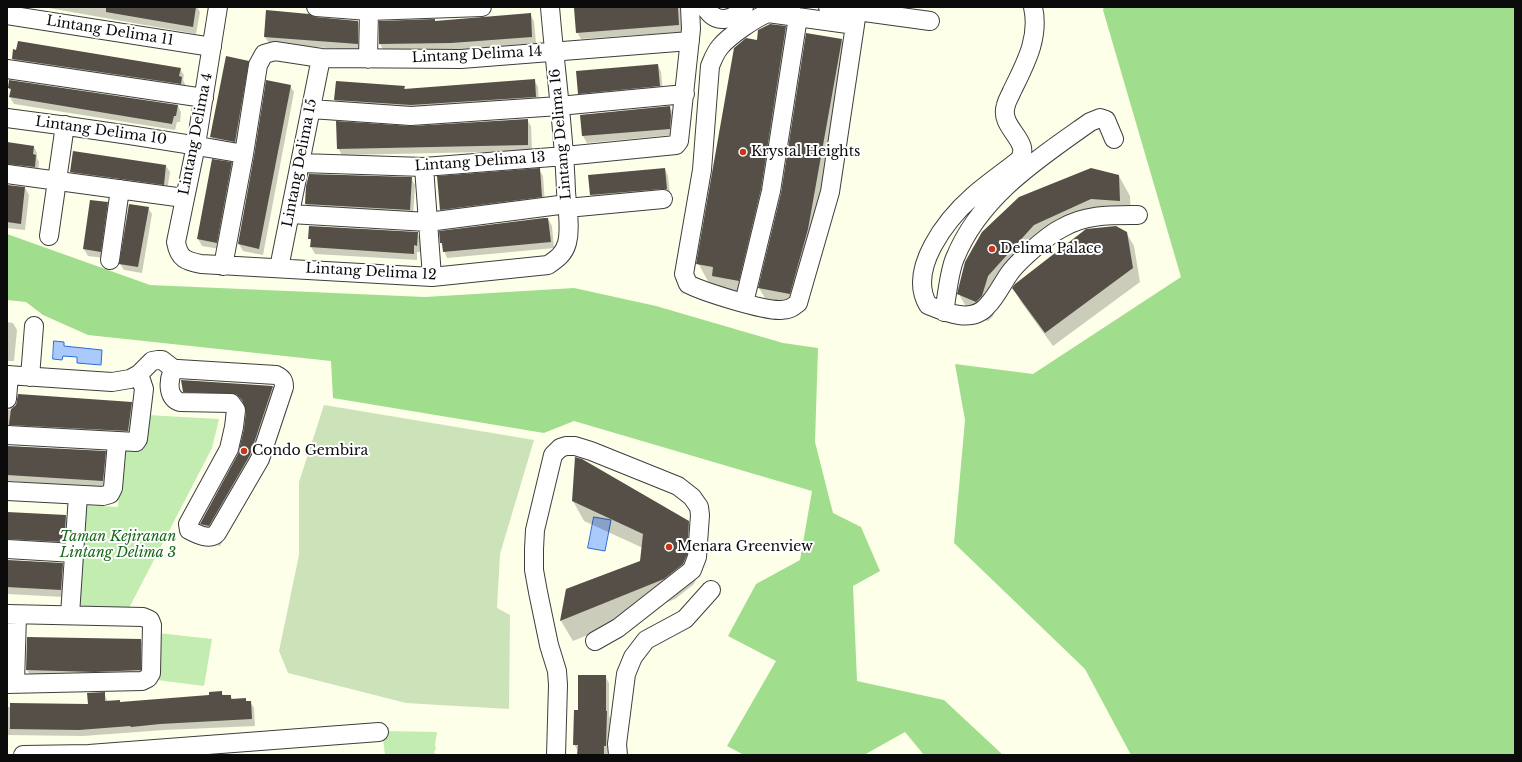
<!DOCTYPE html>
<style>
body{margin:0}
#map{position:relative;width:1522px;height:762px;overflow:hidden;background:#feffe9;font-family:"Libre Baskerville",serif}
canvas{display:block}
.frame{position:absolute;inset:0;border:8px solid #0b0b0b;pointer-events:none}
</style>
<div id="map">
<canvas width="1522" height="762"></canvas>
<div class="frame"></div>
</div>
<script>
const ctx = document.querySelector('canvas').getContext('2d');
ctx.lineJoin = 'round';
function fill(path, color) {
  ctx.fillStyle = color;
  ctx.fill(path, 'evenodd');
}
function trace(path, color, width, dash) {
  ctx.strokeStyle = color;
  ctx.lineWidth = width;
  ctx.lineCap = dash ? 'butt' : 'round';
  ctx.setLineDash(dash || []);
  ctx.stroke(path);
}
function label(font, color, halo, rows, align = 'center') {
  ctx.font = font + ' "Libre Baskerville",serif';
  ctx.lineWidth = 4;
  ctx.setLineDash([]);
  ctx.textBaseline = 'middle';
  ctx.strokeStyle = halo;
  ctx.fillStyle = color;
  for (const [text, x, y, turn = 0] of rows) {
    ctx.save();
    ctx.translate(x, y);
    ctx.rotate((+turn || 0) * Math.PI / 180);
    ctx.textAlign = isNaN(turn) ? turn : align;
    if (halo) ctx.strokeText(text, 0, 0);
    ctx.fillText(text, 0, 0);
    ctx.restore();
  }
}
fill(new Path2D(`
 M147 415 219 419 212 448 129 608 76 607 83 505 118 507 122 448 143 449Z
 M158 633 212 639 204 686 157 680Z
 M382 731 437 732 435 745 436 749 434 752 436 755H385Z`), '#c2ecb0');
fill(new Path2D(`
 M1104 7H1515V755H1131L1085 669 954 543 965 420 955 364 1033 374 1181 277 1103 10Z
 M7 234 150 285 425 297 574 288 656 306 783 343 818 348 815 442 833 513 861 527 880 571 853 586 857 681 944 700 1003 755H924L905 732 864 755H744L727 746 776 661 728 636 756 584 800 560 812 491 574 421 544 433 333 398 331 361 88 335 43 315 26 302 7 300Z`), '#a0de8e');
fill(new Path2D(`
 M324 405 534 440 500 554 497 608 510 615 509 709 406 703 288 673 279 651 299 555V482Z`), '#cce2b9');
const water = new Path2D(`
 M54 341 64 342V346L102 350 101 365 77 363V357L63 356 62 360 53 359Z
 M594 517 611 520 605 551 588 548Z`);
fill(water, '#a9cafb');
trace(water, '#2a6cd8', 1);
fill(new Path2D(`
 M43 7H197L200 12 196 34Z
 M603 7H680L682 32 581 39 577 32Z
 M530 14 534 21 536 43 455 50 384 51 380 44V22H435Z
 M315 18 358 22 362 28 361 51 269 43 265 37Z
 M785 27 797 47 750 300 724 295 718 285 709 283 698 263 757 41Z
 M842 40 853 60 819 250 801 313 771 308 759 288 782 193Z
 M227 58 248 62 252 68 239 148 215 144 212 137Z
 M13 59 180 69 184 75 183 80 185 84 184 90 17 65Z
 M658 65 661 72 663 92 583 100 579 93Z
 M534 80 538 87 539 103 415 112 339 106 335 100 404 87 406 90Z
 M290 86 294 92 263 255 243 251 239 244 255 156Z
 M9 88 178 106 181 112 180 122H177L175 130 14 104 10 97 11 92Z
 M670 107 673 114V135L587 143 583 136 581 115Z
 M527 120 531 126 532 151 342 155 338 148 412 127Z
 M7 143 34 147 37 153V158L39 162 38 173 7 171Z
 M213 160 231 163 235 170 220 249 202 246 198 239Z
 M166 166 170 172 167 191 75 178 71 172Z
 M665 169 668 176 670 195 595 202 591 195 589 176Z
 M539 170 543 176 545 203 445 216 441 210Z
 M1119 176 1130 196 1131 221 1103 218 1046 245 999 296 993 316 988 321 970 314 959 294 964 267 973 248 983 233Z
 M411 178 415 185 413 217 310 211 306 204 307 186Z
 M7 185 25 188 29 195 25 230 7 228Z
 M107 203 111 210 104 258 88 256 84 249Z
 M148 208 152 214 142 273 124 270 120 264Z
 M548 219 552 226 554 248 447 258 441 243Z
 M1126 232 1134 246 1140 282 1053 346 1021 302 1014 288Z
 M417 233 421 239 420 252H417V260L315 254 311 247 312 243 309 238Z
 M7 322 13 323 17 330 14 361H7Z
 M182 381 273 387 284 406 261 475 220 546 213 544 201 524 239 454 247 413 195 411 184 391Z
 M131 402 135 409 132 437 7 432V410Z
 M7 446 105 452 109 458 106 488 7 481Z
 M573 501 688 521 700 542 698 575 694 584 675 599 573 641 561 621 566 589 641 561 643 548 584 521Z
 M7 513 66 516 69 523 68 548 7 546Z
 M7 560 62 564 66 570 64 597 7 594Z
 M28 638 141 640 144 646V676L31 677 27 670Z
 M605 676 609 683V716L610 718 609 752H608L607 755H578V751L574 744 579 711Z
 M221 692 224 696H230L233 699H245L247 702H250L254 708 255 726 164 730 83 736 7 735V707L89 705 104 693 108 702 120 703 210 696Z`), '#0003');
fill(new Path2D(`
 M106 7H196L193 27 106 12Z
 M589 7H678L679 25 576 33 574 8Z
 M266 10 309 14 315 17 358 21V44L264 37Z
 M531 13 532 37 451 43 379 44V21L435 19V21Z
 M770 24 786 26 761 189 739 281 712 276 713 267 696 264 734 48 746 38 757 40 758 30Z
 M806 33 842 39 808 229 790 294 758 288 781 193Z
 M18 41 181 68 179 76 182 77 181 84 12 59 13 49 16 50Z
 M226 56 249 61 235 142 210 137Z
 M658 64 660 86 578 94 576 71Z
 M535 79 536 97 411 105 334 100 336 81 405 86 404 89Z
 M9 80 178 105 176 116H174L172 124 9 97 11 89 8 88Z
 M266 80 291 85 259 249 238 244 254 156Z
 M670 106 671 116 670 129 582 136 580 115Z
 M528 119V145L337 149 336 121 412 126Z
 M7 142 34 146 33 154 36 155 35 167 7 164Z
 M73 151 166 165 164 185 70 172Z
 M212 159 232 162 217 243 197 239Z
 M540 168 542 197 440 210 437 176Z
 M665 168 667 189H662L590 195 588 175Z
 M1091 168 1119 175 1120 201 1091 199 1034 225 988 276 982 296 976 302 957 294 965 262 982 232 1019 197Z
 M309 174 412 177 410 210 305 204 306 186Z
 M7 185 25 187 21 224 7 222Z
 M90 200 108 202 101 252 83 249Z
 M129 204 149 207 138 267 119 264Z
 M544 218H548L551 242 443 252 442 243H440L439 231Z
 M309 226 418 232 417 246 414 245V254L310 247 311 239H308Z
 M1116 226 1127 232 1133 268 1045 333 1012 288 1015 284 1086 229Z
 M181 380 273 386 250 455 209 526 200 524 238 454 244 429 246 411 242 400 236 394 183 392Z
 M18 394 132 402 128 431 9 425 11 409 16 405Z
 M7 446 106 451 103 481 7 475Z
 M575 457 582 459 689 521 687 555 683 564 664 579 560 621 566 589 640 561 643 534 572 501Z
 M7 512 66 515 64 542 7 539Z
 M7 560 63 563 61 590 7 587Z
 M27 637 141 639V670L94 672 26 670Z
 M578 675H606V711H607L606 746H604V755H577L578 745H573L574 710H578Z
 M222 691V695H231V699L246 698V701H251L252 719 160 724 131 727 130 726 79 730 10 729V703L88 704 87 693 105 692V701L120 700V702L209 695V692Z`), '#554f47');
const minor = new Path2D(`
 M218 7 196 145 176 242C179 259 186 261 201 264L432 277 548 265C557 259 564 254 567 243 571 227 567 208 566 191 564 130 555 68 550 7
 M316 7 369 11 482 7
 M705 7C716 25 732 21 744 7
 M828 7 930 21
 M1033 7C1040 38 1025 64 1012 91 1010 96 1007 100 1006 105 998 128 1033 141 1019 160 1004 172 988 183 973 196 947 219 907 269 928 305 945 312 972 324 987 306 996 297 1002 284 1009 274 1017 262 1049 234 1062 228 1085 214 1112 215 1138 215
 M7 15 212 47
 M855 25 768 13C755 18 729 36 720 47 715 53 713 59 710 66L702 170 684 274 688 284C704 292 764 311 781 310 789 310 793 307 798 303L830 192 855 25 857 11
 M368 59 369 11
 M7 69 204 98
 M311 109 411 116 559 106 685 94
 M7 118C86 128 166 140 244 154
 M300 163 424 167 565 156 676 145 679 141 691 29 690 7
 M424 167 432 277
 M7 174 184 198
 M567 208 663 199
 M290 214 428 222 567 204
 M49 236 65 125
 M110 260 120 189
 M223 266 244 154 258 65 264 54 275 51 321 58 461 59 690 41
 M279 268 321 58
 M744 303 771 191 798 17
 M944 312C947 297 949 271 955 258 980 196 1038 159 1090 122L1100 118 1106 120 1114 139
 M178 369 276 375C282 378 284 380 284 387L260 459 217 533C210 541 197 534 189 530L188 524 229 449 234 427 236 410 231 403 180 402C168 398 168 383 172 372Z
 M7 375 112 382 130 379 139 374 152 361 158 360H162L175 370
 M30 377 34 326
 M7 399 9 375
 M7 435 136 442 138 439 144 389 139 374
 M7 491 103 496 110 494 113 488 117 442
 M7 549 74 553
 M7 614 143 617 150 620 152 625 151 673 148 678 142 681 7 684
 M70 615 78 495
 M15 683 17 615
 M23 755 89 754 379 732
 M556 755 558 685 557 671 549 645 538 592 534 570V549L535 530 553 455 560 448 566 446H575L591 451 678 486 692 497 699 507 700 515 697 557 692 570 618 628 595 641
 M618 755 617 744 626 674 633 657 646 640 685 619 711 590`);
trace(minor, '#3e3e3e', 20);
trace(minor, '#fff', 18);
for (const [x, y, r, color] of [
 [743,152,4,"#c63719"],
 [992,249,4,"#c63719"],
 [244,451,4,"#c63719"],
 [669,547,4,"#c63719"]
]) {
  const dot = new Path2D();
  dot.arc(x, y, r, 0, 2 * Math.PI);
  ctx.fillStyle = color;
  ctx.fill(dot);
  trace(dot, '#fff', 1.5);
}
label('14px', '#0b0b0b', '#fff', [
 ["Lintang Delima 11",110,31,9],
 ["Lintang Delima 14",477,55,-3],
 ["Lintang Delima 10",101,131,8],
 ["Lintang Delima 4",196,134,-79],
 ["Lintang Delima 16",561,134,-95],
 ["Lintang Delima 13",480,162,-4],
 ["Lintang Delima 15",300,163,-79],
 ["Lintang Delima 12",371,272,3]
]);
label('14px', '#0b0b0b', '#fff', [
 ["Krystal Heights",751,152],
 ["Delima Palace",1000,249],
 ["Condo Gembira",252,451],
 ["Menara Greenview",677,547]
], 'left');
label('italic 14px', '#176718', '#fff', [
 ["Taman Kejiranan",118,537],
 ["Lintang Delima 3",118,553]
]);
</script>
